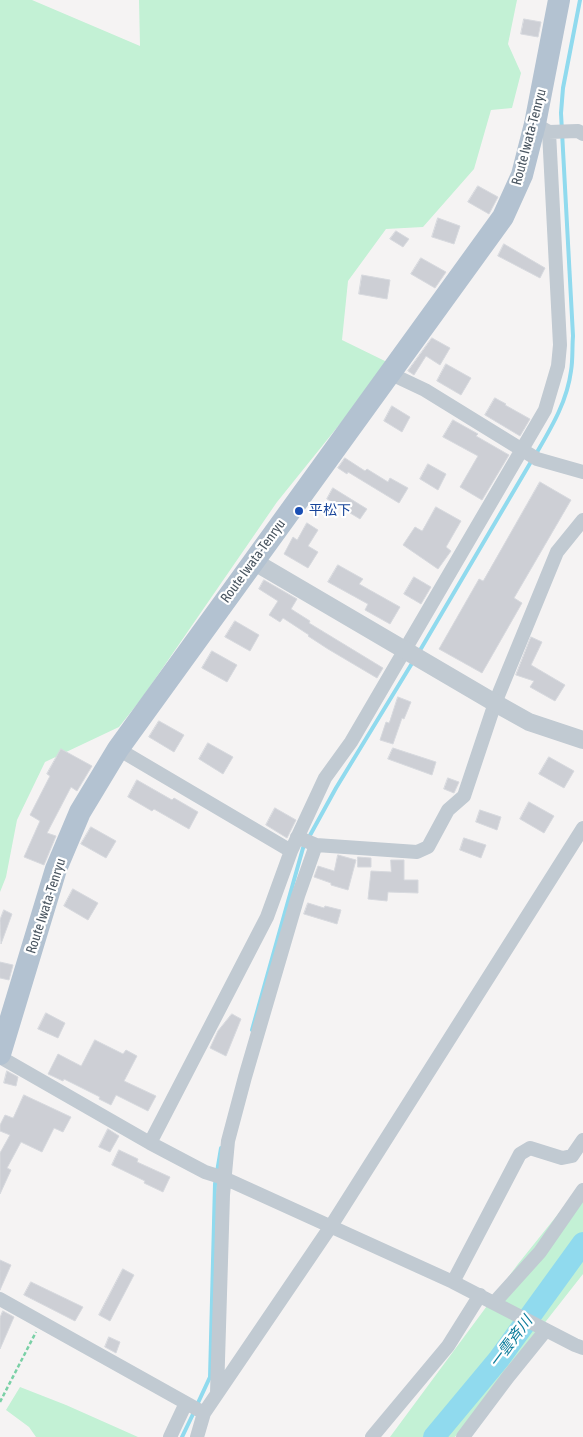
<!DOCTYPE html>
<meta charset="utf-8">
<style>
body{margin:0}
canvas{display:block;background:#f5f3f3}
</style>
<canvas width="583" height="1437"></canvas>
<script>
const ctx = document.querySelector('canvas').getContext('2d');
ctx.lineJoin = 'round';
function fill(path, color) {
  ctx.fillStyle = color;
  ctx.fill(path, 'evenodd');
}
function trace(path, color, width, dash) {
  ctx.strokeStyle = color;
  ctx.lineWidth = width;
  ctx.lineCap = dash ? 'butt' : 'round';
  ctx.setLineDash(dash || []);
  ctx.stroke(path);
}
function label(font, color, halo, rows, align = 'center') {
  ctx.font = font + ' "Asap Condensed","Noto Sans JP",sans-serif';
  ctx.lineWidth = 4.5;
  ctx.setLineDash([]);
  ctx.textBaseline = 'middle';
  ctx.strokeStyle = halo;
  ctx.fillStyle = color;
  for (const [text, x, y, turn = 0] of rows) {
    ctx.save();
    ctx.translate(x, y);
    ctx.rotate((+turn || 0) * Math.PI / 180);
    ctx.textAlign = isNaN(turn) ? turn : align;
    if (halo) ctx.strokeText(text, 0, 0);
    ctx.fillText(text, 0, 0);
    ctx.restore();
  }
}
fill(new Path2D(`
 M0 0H32L140 46 139 0H517L508 44 521 73 512 108 491 110 474 169 423 227 386 229 348 281 342 340 389 363 277 502 142 698 119 727 45 762 17 820 6 877 0 892Z
 M583 1183V1274L455 1437H390L518 1264Z
 M20 1387 66 1405 138 1437H36L29 1427 6 1410Z`), '#c3f1d5');
trace(new Path2D(`
 M536 454C551 428 567 402 571 371 573 360 572 348 573 336L561 113 563 88 580 0
 M419 652 532 460
 M252 1030 303 848 336 788 414 660
 M197 1405 210 1377 215 1184 221 1148
 M182 1437 194 1412`), '#90daee', 4);
trace(new Path2D(`
 M434 1437 499 1359 583 1243`), '#90daee', 22);
const building = new Path2D(`
 M524 19 541 22 538 37 521 34Z
 M478 186 498 197 489 214 468 202Z
 M438 218 460 226 454 244 432 237Z
 M396 231 409 239 403 247 390 239Z
 M504 244 545 268 540 278 498 256Z
 M421 258 446 272 435 288 411 274Z
 M362 275 390 280 387 299 359 294Z
 M432 338 450 348 440 365 426 356 414 375 408 371Z
 M446 364 471 378 461 395 437 381Z
 M495 398 506 404 505 405 530 419 520 436 485 415Z
 M392 406 410 417 402 432 384 421Z
 M453 420 478 434 476 436 509 455 482 500 460 487 478 456 443 437Z
 M345 458 365 471 367 469 388 482 390 478 408 488 399 503 348 472 347 474 338 468Z
 M428 464 446 474 438 490 420 479Z
 M540 482 571 500 514 598 522 603 482 673 439 649 479 579 483 581Z
 M333 488 367 509 360 519 327 499Z
 M436 507 461 521 446 547 451 551 438 569 403 545 415 527 422 531Z
 M307 523 318 530 308 546 318 552 308 568 284 554 293 537 297 540Z
 M338 565 363 579 359 584 400 607 390 624 365 610 368 604 328 582Z
 M414 577 431 587 421 604 404 594Z
 M264 580 297 599 291 609 310 621 309 623 383 668 377 678 328 649 308 636 309 635 283 618 280 622 269 615 278 601 259 589Z
 M235 621 259 635 250 651 225 637Z
 M531 637 542 642 531 665 565 685 555 701 530 687 534 681 516 675Z
 M212 651 237 665 227 682 202 668Z
 M398 697 411 702 404 719 402 718 393 744 380 740 386 722 389 723Z
 M159 721 184 735 174 752 149 737Z
 M208 743 233 757 223 774 199 759Z
 M393 748 436 762 432 775 388 759Z
 M61 749 92 766 77 791 71 787 47 833 56 836 44 865 24 857 40 821 30 815 50 776 47 774Z
 M549 757 574 771 564 788 539 774Z
 M448 778 459 782 454 793 444 789Z
 M137 780 172 800 174 798 198 812 189 829 154 809 152 811 128 797Z
 M529 802 554 816 544 833 520 819Z
 M275 808 296 820 287 838 266 825Z
 M480 810 501 817 497 830 476 822Z
 M91 827 116 841 106 858 81 844Z
 M464 838 486 845 481 858 460 850Z
 M338 855 356 860 348 890 331 885V883L314 877 318 866 334 871Z
 M358 857 371 858V867H358Z
 M391 860H404V880H418V893L388 892 387 901 368 899 371 871 391 872Z
 M73 889 98 903 88 920 64 906Z
 M308 903 324 908 325 906 341 910 337 924 304 914Z
 M4 910 12 914 1 944 0 920Z
 M0 962 13 965 9 980 0 978Z
 M46 1013 65 1023 58 1038 38 1029Z
 M232 1014 241 1019 226 1056 210 1048 218 1031Z
 M95 1040 123 1054 126 1050 137 1056 124 1081 156 1096 148 1111 116 1095 111 1105 99 1099 100 1097 64 1079 63 1081 48 1074 58 1054 81 1066Z
 M7 1071 18 1077 16 1086 4 1083Z
 M24 1095 71 1117 63 1132 54 1128 42 1152 21 1142 7 1168 11 1170 0 1194V1153L10 1135 0 1131V1125L5 1115 13 1118Z
 M108 1129 119 1136 110 1152 99 1147Z
 M119 1150 138 1159 137 1162 170 1177 163 1192 144 1183 145 1181 112 1165Z
 M0 1260 11 1265 0 1290Z
 M123 1269 134 1275 110 1321 99 1315Z
 M31 1282 83 1307 75 1321 24 1295Z
 M3 1311 14 1317 0 1349V1318Z
 M109 1337 120 1342 116 1353 105 1347Z`);
fill(building, '#cdcfd5');
trace(building, '#d7d9de', 1);
trace(new Path2D(`
 M0 1402 36 1332`), '#7ad0a6', 2.5, [4, 2.5]);
trace(new Path2D(`
 M535 124 549 132 560 345 558 366 545 410 351 742 325 778 291 851 267 917 150 1143 205 1172 224 1178 453 1282 575 1345 583 1348
 M549 132 578 131 583 134
 M389 373 425 390 537 459 583 472
 M118 749 291 851
 M297 837 316 845 417 852 428 847 448 810 464 796 495 703 557 552 583 520
 M0 1057 150 1143
 M453 1282 520 1154 530 1148 562 1158 572 1156 583 1140
 M0 1299 204 1413 331 1226 583 828
 M494 1303 540 1252 583 1190
 M217 1393 223 1195 228 1141 245 1077 298 896 316 845
 M170 1437 186 1403
 M197 1437 204 1413
 M372 1437 448 1346 480 1295
 M463 1437 508 1377 546 1330`), '#c1cad2', 14);
trace(new Path2D(`
 M253 561 495 703 529 722 583 740`), '#c1cad2', 18);
trace(new Path2D(`
 M0 1054 56 869 80 812 118 749 503 217 522 175 535 124 559 0`), '#b3c2d1', 22);
for (const [x, y, r, color] of [
 [299,511,5,"#1a4fb4"]
]) {
  const dot = new Path2D();
  dot.arc(x, y, r, 0, 2 * Math.PI);
  ctx.fillStyle = color;
  ctx.fill(dot);
  trace(dot, '#fff', 2);
}
label('14px', '#4a5661', '#fff', [
 ["Route Iwata-Tenryu",529,137,-75],
 ["Route Iwata-Tenryu",253,561,-54],
 ["Route Iwata-Tenryu",46,906,-72]
]);
label('14px', '#164399', '#fff', [
 ["平松下",309,511]
], 'left');
label('italic 15px', '#0c7c9b', '#fff', [
 ["一雲斉川",511,1342,-53]
]);
</script>
